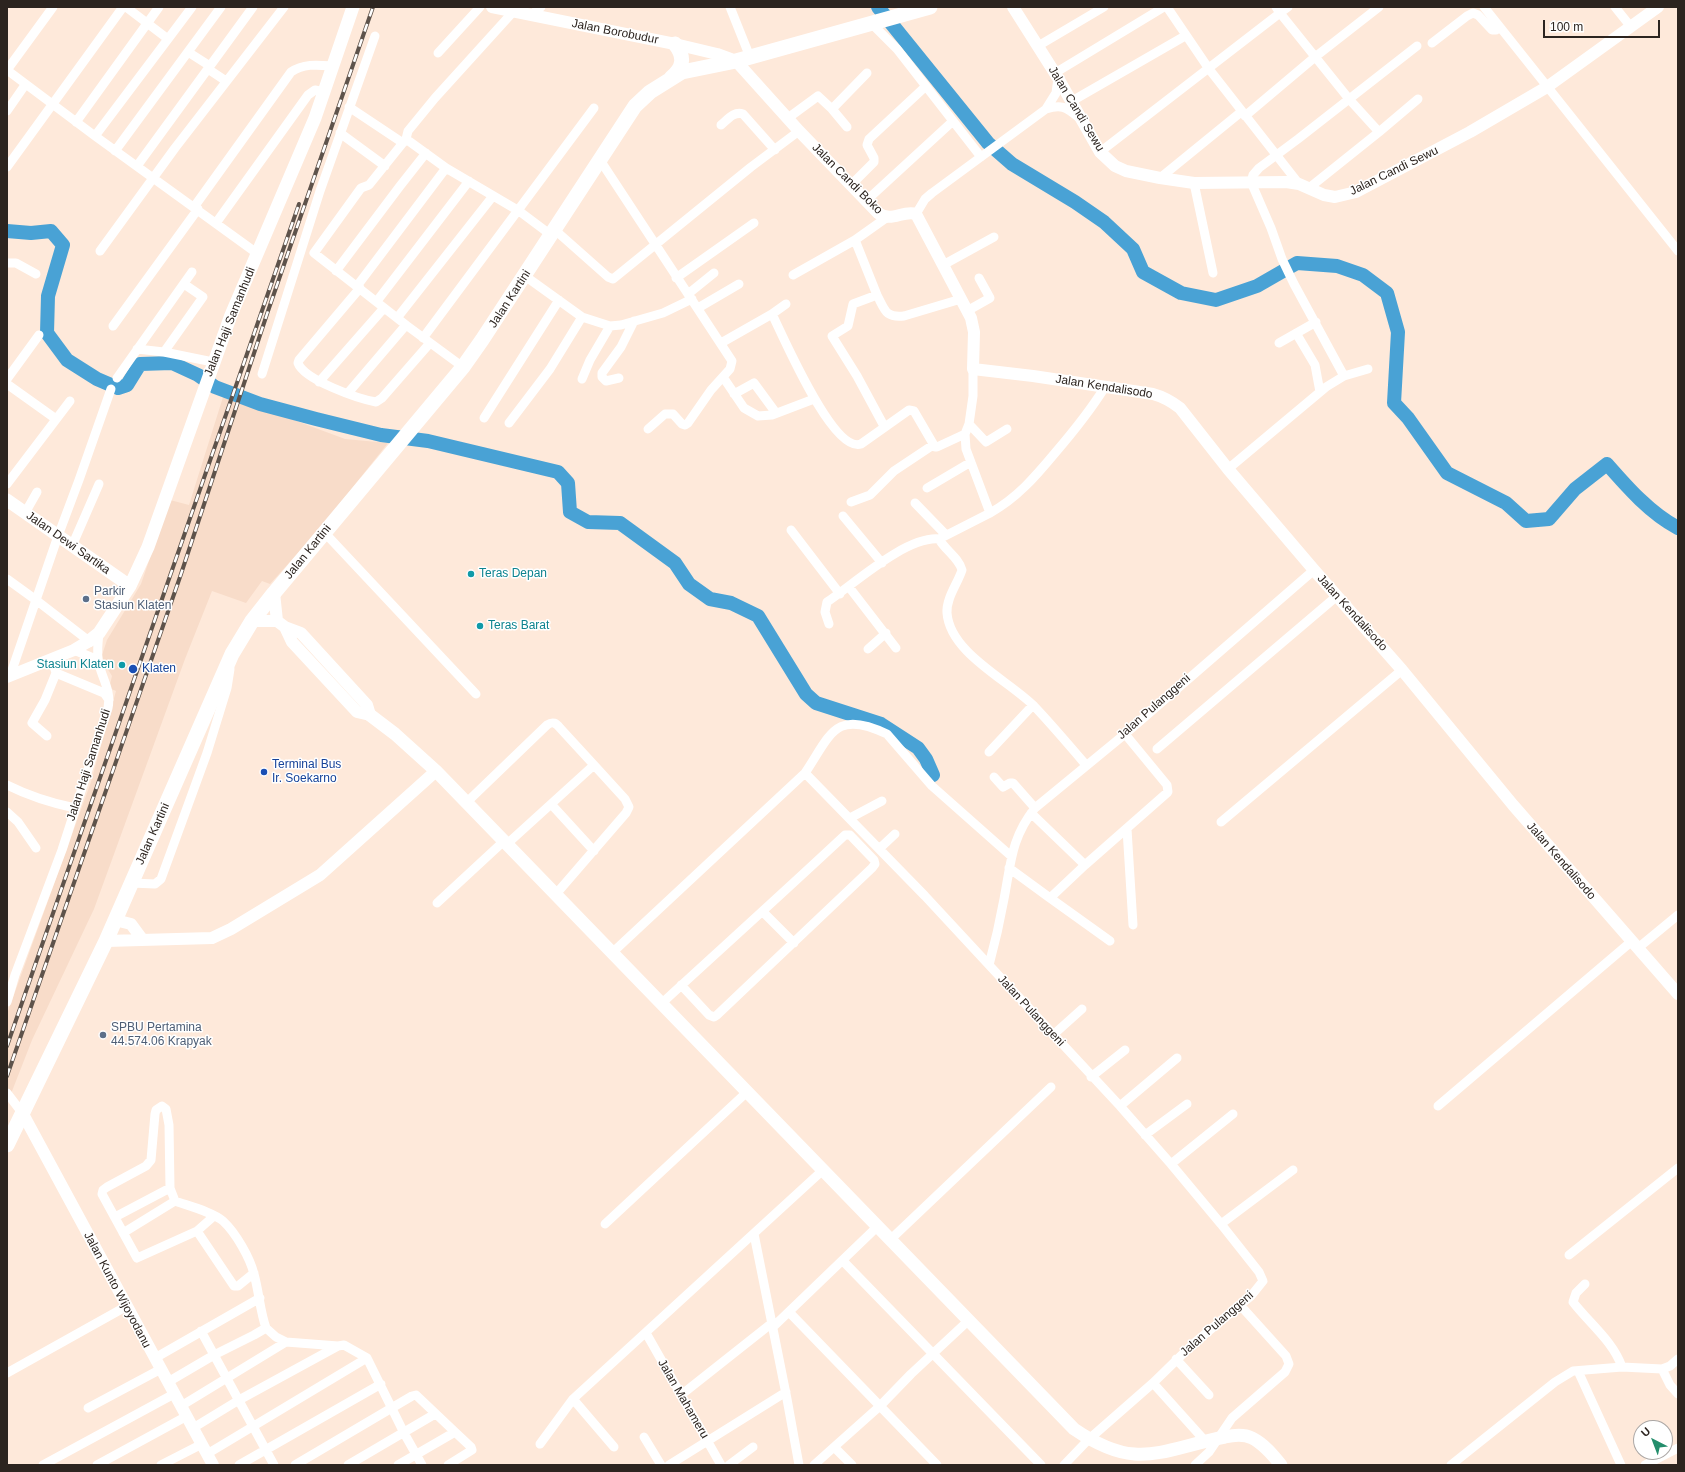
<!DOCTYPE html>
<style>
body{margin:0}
#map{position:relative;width:1685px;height:1472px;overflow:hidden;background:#fee9da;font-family:Helvetica,sans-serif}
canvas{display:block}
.frame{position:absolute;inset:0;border:8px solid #2c241f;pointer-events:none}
.north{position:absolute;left:1633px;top:1420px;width:40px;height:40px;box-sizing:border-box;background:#fff;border:1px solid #aba7a5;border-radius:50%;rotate:318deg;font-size:11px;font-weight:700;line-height:16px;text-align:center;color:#2c241f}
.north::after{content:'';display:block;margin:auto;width:14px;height:18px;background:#248e6c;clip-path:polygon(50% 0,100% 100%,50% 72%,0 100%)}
.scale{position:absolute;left:1543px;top:20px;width:117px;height:18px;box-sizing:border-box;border:2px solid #2c241f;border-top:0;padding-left:5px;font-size:12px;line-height:14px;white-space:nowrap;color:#2c241f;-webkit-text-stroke:3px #fff;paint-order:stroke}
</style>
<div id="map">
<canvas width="1685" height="1472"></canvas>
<div class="frame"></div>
<div class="north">U</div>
<div class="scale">100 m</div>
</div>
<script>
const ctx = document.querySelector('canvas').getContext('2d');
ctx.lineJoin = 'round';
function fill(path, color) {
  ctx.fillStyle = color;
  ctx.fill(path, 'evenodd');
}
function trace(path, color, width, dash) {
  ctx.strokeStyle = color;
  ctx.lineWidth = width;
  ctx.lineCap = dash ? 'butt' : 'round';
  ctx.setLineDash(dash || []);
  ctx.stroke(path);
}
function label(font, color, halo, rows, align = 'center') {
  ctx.font = font + ' Helvetica,sans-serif';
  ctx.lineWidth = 3;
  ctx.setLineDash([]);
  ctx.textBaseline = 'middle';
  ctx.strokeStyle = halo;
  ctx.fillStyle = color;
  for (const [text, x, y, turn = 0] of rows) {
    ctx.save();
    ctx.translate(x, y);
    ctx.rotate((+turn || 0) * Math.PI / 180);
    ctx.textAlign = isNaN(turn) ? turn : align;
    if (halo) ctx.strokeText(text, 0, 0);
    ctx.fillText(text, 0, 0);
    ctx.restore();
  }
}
fill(new Path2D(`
 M224 394 345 439 388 443 317 532 270 584 262 581 246 603 212 591 185 659 94 909 32 1040 7 1104V1014L91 782 116 691 109 688 112 676 104 663 102 655 107 640 141 584 170 500 189 505Z`), '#f8dcc9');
trace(new Path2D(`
 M878 7 988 143 1012 164 1075 202 1104 222 1133 249 1143 272 1181 293 1216 300 1257 286 1297 263 1337 266 1363 275 1387 293 1398 332 1394 403 1408 418 1447 473 1506 503 1526 521 1549 519 1575 489 1607 464C1628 488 1650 513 1678 528
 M7 231 31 233 51 231 63 245 48 296 47 333 67 360 97 379 118 388 127 385 140 364 172 363 198 375 215 387 260 404 316 419 381 435 428 441 558 472 568 483 570 512 588 522 620 523 675 563 689 584 710 599 731 603 758 616 806 694 816 703 881 724 918 748 926 759 933 775`), '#49a2d5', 14);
trace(new Path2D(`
 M730 7 750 57
 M1167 7 1209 69 1299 184
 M1288 7 1280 13 1349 99 1379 132 1309 188
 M1484 7 1678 251
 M1615 7 1631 27
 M531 15 541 7
 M871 23 897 49 981 157
 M168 39 192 7
 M1432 43 1467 16 1473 13 1478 15 1492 30H1496L1499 27
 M1038 46 1104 7
 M188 52 210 66
 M438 53 480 7
 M208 69 226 81
 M7 70 95 136 258 254
 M7 70 53 7
 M1055 73 1164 7
 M1072 101 1185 36
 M349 107 403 143
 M832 109 847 127
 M1046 109C1061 104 1066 107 1078 117
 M7 111 25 85
 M1245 116 1315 57 1379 7
 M788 118 818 96 832 109 867 73
 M76 122 159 7
 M721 125C728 119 734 111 743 114L775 150
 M1379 132 1418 99
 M340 133 385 166
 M95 136 168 39 126 7
 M406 139 408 131 435 98 513 12
 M115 151 221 7
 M1100 152 1280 13 1276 7
 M600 160 732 361 730 369 711 390 688 423 685 425 682 424 673 414H665L648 429
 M137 166 253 7
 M7 167 123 7
 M1160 178 1241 112
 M1194 183 1213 273
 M851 185 874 162V158L867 145 869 139 926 86
 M867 200 953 121
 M194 207 291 72C304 63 319 65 333 66
 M916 214 925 199 932 193 1046 109 1056 93 1058 78
 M216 223 308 95 315 90 324 92
 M555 230 608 277 613 279 751 167 799 131
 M855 240 877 295 853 304 848 326 832 336 857 376 884 426
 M100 251 175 148 284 7
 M7 263H16L36 274
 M943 265 994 237
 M336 271 400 186 426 153
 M793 275 855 240 886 218
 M525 276 582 317 610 326 621 325 663 313 692 299
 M676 278 754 223
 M357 286 446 168
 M360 288 299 360 298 363C304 380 359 399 376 402L382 398 430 343
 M688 294 714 273
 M877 295C885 310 885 318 904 316L961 299
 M377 301 469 181
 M698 308 739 284
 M967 311 990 298 979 278
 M772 314 786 304
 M397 318 493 196
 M113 326 198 209
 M1296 333 1315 365 1320 392
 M423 338 594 108
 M721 343 772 314C783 336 833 454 861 444L909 410 914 411 935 447H937L965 434
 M1279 343 1316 322
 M137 349 164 352 213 362
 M164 352 203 297 184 284
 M463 367 406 325 314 253 361 188 369 185 406 139 446 168 519 211 551 235
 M973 369V396L969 424 965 434 966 449 990 513 939 539C945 550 959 558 962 570 958 583 946 598 947 613 950 653 1008 680 1034 706 1052 725 1069 745 1086 765
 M262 374 320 191 375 36
 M1344 376 1294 284 1282 259 1271 228 1251 182 1253 175 1259 168 1298 139 1417 46
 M723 377 744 408 758 416 772 415 814 399
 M117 378 192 272
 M619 378 606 381 602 377V373L621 347 634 321
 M7 379 39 335
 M582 379 590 360 610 326
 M319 382 384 308
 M7 384 56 419
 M348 393 406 325
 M734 394 754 383 776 413
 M484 418 559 300
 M509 423 550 369 582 317
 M969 424 986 442 1007 429
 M1228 469 1326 387 1344 376 1368 369
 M7 484 70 401
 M927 488 971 462
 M851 502 870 495 894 471 933 445
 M915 503 946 535
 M25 513 37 492
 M990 513C1017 498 1035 477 1055 453 1073 432 1090 411 1105 387
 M843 516 882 563
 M791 530 840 594
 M324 532 476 694
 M72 546 99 484
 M7 579 36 600 58 536 79 480 111 389
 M849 587 896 648
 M829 624 825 612 827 602C854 584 906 536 939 539
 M868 649 886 633
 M74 650 98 660
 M56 673 104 693 109 700
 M10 676 36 600 89 641
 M47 736 32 723 45 700 56 673 52 659
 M1157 749 1337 596
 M989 752 1033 705
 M805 773C831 734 835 709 887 734L932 786 1011 856
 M994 777 1003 787 1010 783H1013L1035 808
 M7 785C29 796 51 803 75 808
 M467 802 547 725C553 721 556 723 560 728L594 765
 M551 804 594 851
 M7 812 18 822 36 848
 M1031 813 1085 865
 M850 818 882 801
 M1221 822 1402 670
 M1127 829 1133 925
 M507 844 594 765 625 799 629 807 626 813 556 894
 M879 849 895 834
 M1009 868 1050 898 1085 865 1168 792 1167 785 1125 734
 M132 883 155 884 161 879 207 753 227 688 230 669
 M1050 898 1110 941
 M437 903 504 841
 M763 912 794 943
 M1638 948 1678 915
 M613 952 805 773 925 896 989 965
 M7 1002 15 975 62 850 108 708C112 689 100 676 98 659 97 650 98 642 99 633
 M662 1003C723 947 784 892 845 835H850L874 860 875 864 872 868 717 1015 714 1017 709 1015 681 985
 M1053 1035 1082 1009
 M1091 1077 1125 1050
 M7 1093 23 1114
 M1120 1106 1177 1058
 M1438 1106 1632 941
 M1145 1135 1187 1104
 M1171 1164 1233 1114
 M175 1201 170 1188 169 1125 166 1109 162 1106 156 1110 155 1114 151 1160 146 1166 107 1187 103 1190 102 1194 137 1258 197 1231 214 1216
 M115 1217 170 1188
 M605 1224 747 1092
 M1221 1224 1293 1170
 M197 1231 234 1286H238L254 1273
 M123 1233 175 1201C189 1206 213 1212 223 1221 236 1233 250 1258 254 1274 259 1292 260 1311 266 1328L254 1335 214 1355 168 1382
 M754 1234 787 1399 799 1465
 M891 1239 1051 1087
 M1569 1255 1678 1168
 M843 1261 1041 1465
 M1585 1284 1576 1293 1573 1302C1589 1323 1613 1341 1622 1367
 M789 1312 937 1465
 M773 1327 878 1226
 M266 1328 276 1337 286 1342 338 1346
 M201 1331 274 1465
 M646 1333 721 1465
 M155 1358 260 1298
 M1176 1359 1209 1395
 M1662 1369 1670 1385 1678 1394
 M1578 1371 1621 1465
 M7 1373 127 1306
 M1153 1383 1206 1442
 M681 1395 772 1323
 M573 1399 614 1447
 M181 1406 286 1342
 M88 1408 161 1369
 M193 1428 239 1400 338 1346 344 1345 367 1358 404 1433 422 1465
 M644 1437 661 1465
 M540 1444 573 1399 823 1170
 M207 1454 367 1358
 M43 1465 174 1394
 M97 1465 187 1416
 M161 1465 202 1444
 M239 1465 381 1384
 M295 1465 412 1396 416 1395 455 1432 398 1465
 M348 1465 435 1414
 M448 1465 472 1450 471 1447 455 1432
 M669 1465 786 1392
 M729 1465 753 1447
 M814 1465 834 1447
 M852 1465 834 1447 880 1406 911 1374 969 1320
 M1064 1465 1088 1440 1153 1383 1193 1344 1251 1296 1263 1281 1259 1272 1221 1224 1171 1164 1120 1106 989 965C995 943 1000 921 1004 899 1011 863 1011 838 1035 808L1125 734 1314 570
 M1195 1465 1209 1452 1232 1418 1285 1372 1289 1364 1286 1356 1240 1305
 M1451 1465 1555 1382 1573 1371 1622 1367 1662 1369 1670 1366 1678 1359
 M1645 1465 1678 1448`), '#fff', 9);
trace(new Path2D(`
 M492 7 675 44 717 54 736 61 799 131 878 213C892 223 902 210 916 214L971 318 974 332 973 369 1033 376 1153 394C1164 397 1171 401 1180 408L1228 469 1314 570 1402 670 1513 805 1678 994
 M1013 7 1058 78 1100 152 1115 166 1126 171 1160 178 1194 183 1286 182 1299 184 1324 195 1335 197 1356 192 1470 132 1547 87 1658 7
 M274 593 277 621
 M252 621H277L285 627 301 633 367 705 370 715
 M285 627 292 642 357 712 370 715
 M7 677 74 650 89 641
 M115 920 131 924 142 939
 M106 941 212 938 231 929 320 875 436 771
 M23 1114 213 1465`), '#fff', 12);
trace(new Path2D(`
 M7 500 130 586
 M89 641 99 633 130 586 148 547 231 315 315 118 353 7
 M370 715 395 734 436 771 1074 1429C1137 1472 1159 1450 1225 1437 1234 1435 1244 1434 1252 1438 1264 1444 1273 1455 1281 1465`), '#fff', 13);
trace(new Path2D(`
 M671 78C684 67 685 57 675 44
 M7 1145 106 941 232 654 252 621 274 593 463 367 482 340 635 106 650 92 682 72 736 61 930 7`), '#fff', 15);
const rail = new Path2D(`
 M7 1046 299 204
 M7 1076 180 577 268 311 373 7`);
trace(rail, '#5e534b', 4);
trace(rail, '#fff', 2.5, [8]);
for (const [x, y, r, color] of [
 [471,574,4,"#0f9aa8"],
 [86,599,4,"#5c6f8a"],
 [480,626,4,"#0f9aa8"],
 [122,665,4,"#0f9aa8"],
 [133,669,5,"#1a4fb4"],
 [264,772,4,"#1a4fb4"],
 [103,1035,4,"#5c6f8a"]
]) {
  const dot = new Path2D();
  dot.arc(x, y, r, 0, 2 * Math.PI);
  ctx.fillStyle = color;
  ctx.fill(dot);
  trace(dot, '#fff', 1.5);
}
label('12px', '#2c241f', '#fff', [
 ["Jalan Borobudur",615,32,11],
 ["Jalan Candi Sewu",1076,109,59],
 ["Jalan Candi Sewu",1394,171,-26],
 ["Jalan Candi Boko",847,179,45],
 ["Jalan Kartini",510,299,-57],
 ["Jalan Haji Samanhudi",230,322,-68],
 ["Jalan Kendalisodo",1104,387,9],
 ["Jalan Dewi Sartika",68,543,35],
 ["Jalan Kartini",308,552,-51],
 ["Jalan Kendalisodo",1352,613,48],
 ["Jalan Pulanggeni",1154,707,-41],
 ["Jalan Haji Samanhudi",89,765,-72],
 ["Jalan Kartini",153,834,-66],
 ["Jalan Kendalisodo",1561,861,49],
 ["Jalan Pulanggeni",1031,1011,47],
 ["Jalan Kunto Wijoyodanu",117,1290,62],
 ["Jalan Pulanggeni",1217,1324,-41],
 ["Jalan Mahameru",683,1399,60]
]);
label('12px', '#0d838f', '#fff', [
 ["Teras Depan",479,574],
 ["Teras Barat",488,626],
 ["Stasiun Klaten",114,665,"right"]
], 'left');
label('12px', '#4e5e75', '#fff', [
 ["Parkir",94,592],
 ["Stasiun Klaten",94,606],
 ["SPBU Pertamina",111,1028],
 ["44.574.06 Krapyak",111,1042]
], 'left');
label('12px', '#164399', '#fff', [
 ["Klaten",142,669],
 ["Terminal Bus",272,765],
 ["Ir. Soekarno",272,779]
], 'left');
</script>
